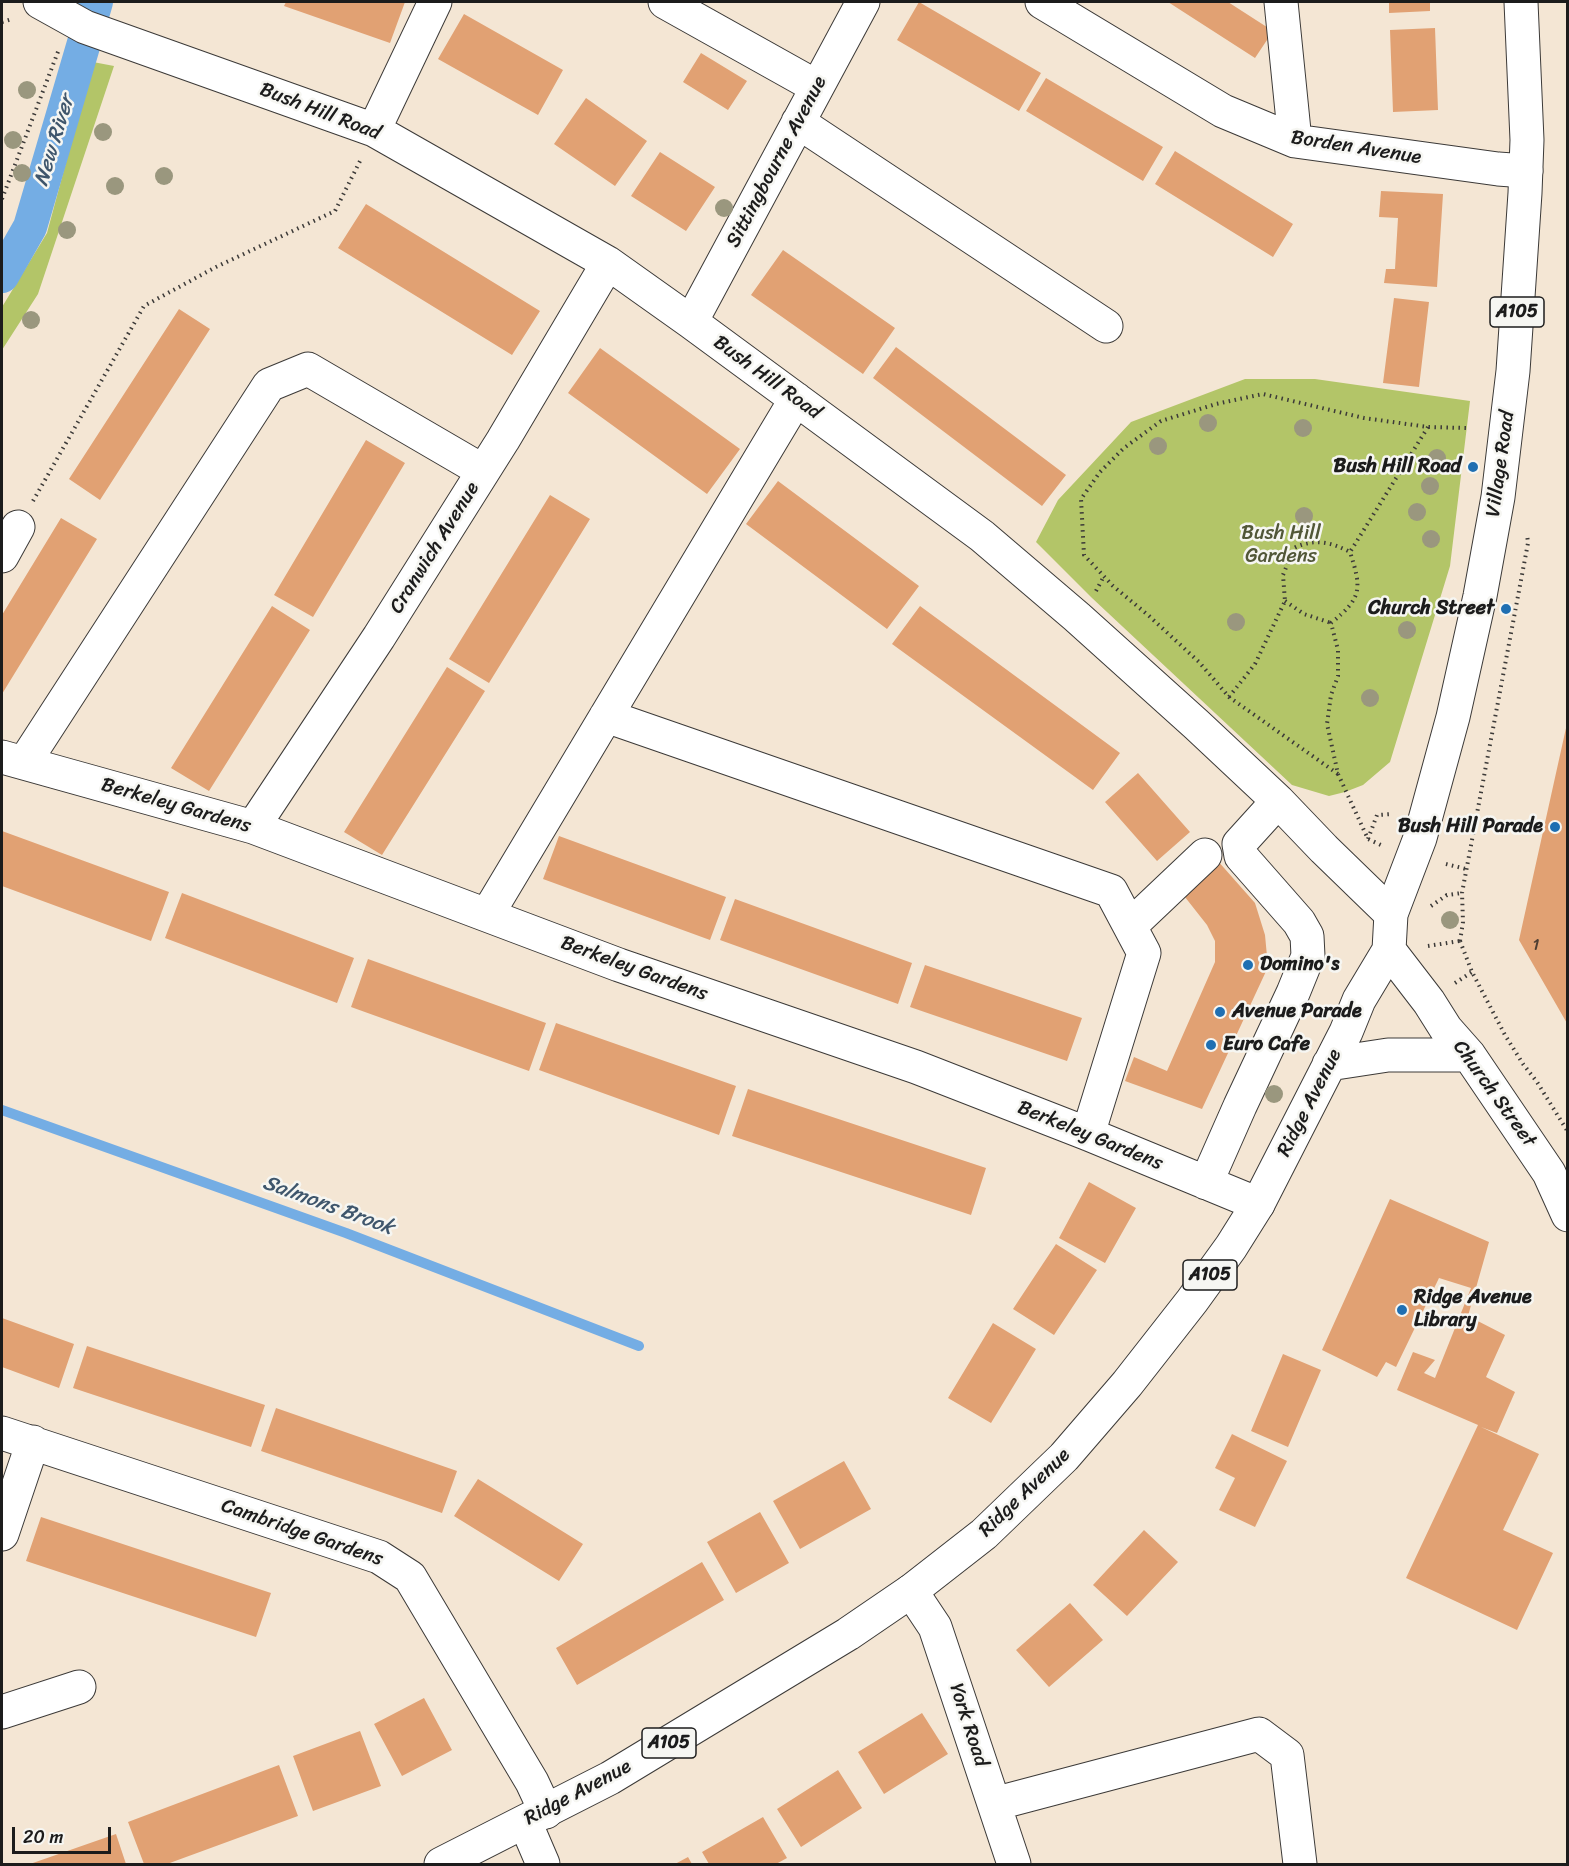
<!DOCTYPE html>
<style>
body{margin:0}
#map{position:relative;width:1569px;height:1866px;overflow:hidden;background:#f4e6d4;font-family:Sriracha,sans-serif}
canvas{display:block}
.frame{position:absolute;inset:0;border:3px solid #1c1c1c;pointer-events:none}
.scale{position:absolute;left:12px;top:1827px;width:99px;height:27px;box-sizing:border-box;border:3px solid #1c1c1c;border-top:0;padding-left:8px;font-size:18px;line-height:21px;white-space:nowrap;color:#1c1c1c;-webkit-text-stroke:4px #f6f6f2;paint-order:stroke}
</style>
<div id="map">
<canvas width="1569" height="1866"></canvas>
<div class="frame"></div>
<div class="scale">20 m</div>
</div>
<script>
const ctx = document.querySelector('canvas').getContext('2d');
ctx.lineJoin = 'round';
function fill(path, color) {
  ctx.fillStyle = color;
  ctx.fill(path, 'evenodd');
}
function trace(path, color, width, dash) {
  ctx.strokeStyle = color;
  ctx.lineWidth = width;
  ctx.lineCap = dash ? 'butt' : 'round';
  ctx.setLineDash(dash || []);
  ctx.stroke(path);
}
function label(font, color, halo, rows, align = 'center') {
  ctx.font = font + ' Sriracha,sans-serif';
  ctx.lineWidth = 5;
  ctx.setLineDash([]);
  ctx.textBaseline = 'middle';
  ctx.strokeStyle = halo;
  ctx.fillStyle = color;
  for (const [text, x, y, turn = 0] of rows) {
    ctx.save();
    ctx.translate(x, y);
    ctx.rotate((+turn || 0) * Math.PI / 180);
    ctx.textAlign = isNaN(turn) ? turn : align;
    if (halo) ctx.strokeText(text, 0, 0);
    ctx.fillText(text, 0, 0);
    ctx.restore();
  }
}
fill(new Path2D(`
 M93 62 114 66 38 294 2 350V307L47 233Z
 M1245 379H1315L1470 401 1450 566 1390 762 1363 785 1345 792 1329 796 1292 785 1092 598 1036 542 1058 500 1131 422Z`), '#b3c568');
trace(new Path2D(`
 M2 1110 346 1233 639 1346`), '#74ade4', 10);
trace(new Path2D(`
 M2 276 30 227 96 2`), '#74ade4', 34);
fill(new Path2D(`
 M286 2H405L390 43 284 6Z
 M919 2 1041 73 1019 111 897 40Z
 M1168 2H1228L1273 31 1255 58Z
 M1389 2H1430V11L1389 13Z
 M464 14 563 70 538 115 438 59Z
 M1435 28 1438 110 1393 112 1390 30Z
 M701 53 747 81 728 110 683 82Z
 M1046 78 1163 147 1143 181 1026 111Z
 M586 98 647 141 615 186 554 144Z
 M1175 151 1293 224 1273 257 1155 184Z
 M660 152 715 187 686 231 631 196Z
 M1381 191 1443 194 1437 287 1384 283 1386 269H1395L1398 218 1379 217Z
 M366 204 540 311 512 355 338 248Z
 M783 250 895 328 863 374 751 295Z
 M1394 298 1429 302 1419 387 1383 383Z
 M179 309 210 329 100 500 69 479Z
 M896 347 1066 475 1042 506 873 378Z
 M600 348 740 449 707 494 568 393Z
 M366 440 405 463 313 617 274 595Z
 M778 481 919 586 887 629 746 524Z
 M550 495 590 519 489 683 449 659Z
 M61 518 97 539 2 694V615Z
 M272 606 310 630 209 791 171 768Z
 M920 606 1120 753 1093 790 892 644Z
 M447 667 485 691 382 855 344 832Z
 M1568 719V1025L1519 940Z
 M1138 773 1190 832 1157 861 1105 802Z
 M2 831 169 892 151 941 2 886Z
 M559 836 726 897 710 940 543 879Z
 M1217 860 1255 903 1265 935 1268 967 1202 1109 1125 1081 1134 1057 1167 1071 1215 962V941L1207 925 1181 892Z
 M182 893 354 958 337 1003 165 938Z
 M735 899 912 963 898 1004 720 940Z
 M368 959 546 1023 529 1071 351 1007Z
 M925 965 1082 1018 1067 1061 910 1007Z
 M556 1023 736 1086 719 1135 539 1070Z
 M748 1089 986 1168 971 1215 732 1136Z
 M1089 1182 1136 1208 1105 1263 1059 1238Z
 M1390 1199 1489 1242 1468 1316 1505 1335 1486 1377 1515 1392 1497 1433 1481 1427 1539 1454 1503 1530 1553 1553 1517 1630 1406 1578 1478 1425 1397 1390 1413 1352 1435 1360 1424 1373 1435 1378 1471 1288 1439 1278 1396 1367 1386 1362 1377 1377 1322 1350Z
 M1056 1244 1097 1270 1054 1335 1013 1309Z
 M2 1318 74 1344 59 1388 2 1367Z
 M993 1323 1036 1349 991 1423 948 1398Z
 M87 1346 265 1405 251 1447 73 1388Z
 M1283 1354 1321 1370 1288 1447 1251 1431Z
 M276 1408 457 1471 442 1513 261 1451Z
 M1232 1434 1287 1461 1255 1527 1219 1510 1235 1478 1215 1468Z
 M844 1461 871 1509 800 1549 773 1501Z
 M478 1479 583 1544 559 1581 454 1516Z
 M760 1512 789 1563 736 1593 707 1542Z
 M41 1517 271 1593 256 1637 26 1561Z
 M1144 1530 1178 1562 1127 1616 1093 1585Z
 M702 1562 724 1600 577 1685 556 1648Z
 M1070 1603 1103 1640 1049 1687 1016 1650Z
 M424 1698 452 1750 402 1776 374 1724Z
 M922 1713 948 1754 884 1794 858 1752Z
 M360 1731 381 1786 313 1811 293 1756Z
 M279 1765 298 1816 167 1864H144L128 1822Z
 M838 1770 862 1808 801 1847 777 1809Z
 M763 1817 787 1858 776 1864H709L702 1852Z
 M116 1834 126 1864H30Z
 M688 1857 692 1864H675Z`), '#e1a173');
const minor = new Path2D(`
 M40 2 85 27 374 130 608 263 691 322 982 536 1077 617 1197 725 1278 801 1324 849 1391 914
 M665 2 817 87
 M1042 2 1223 111 1295 141 1498 169 1526 171
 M1281 2 1295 141
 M798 122 1106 326
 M374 130 435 2
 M691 322 863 2
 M2 556 18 527
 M606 716 1111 891 1144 953 1088 1134
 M2 757 253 827 619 965 916 1067 1088 1134 1258 1204
 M24 763 269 385 308 369 483 471
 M253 827 379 637 503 440 608 263
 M487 915 796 399
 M1130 926 1205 855
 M1206 1183 1240 1106 1293 993 1308 956 1307 936 1299 922 1241 856 1239 844 1278 801
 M2 1433 379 1557 410 1577 532 1782 546 1812
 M2 1534 33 1442
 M911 1591 935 1627 1014 1864
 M2 1712 79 1687
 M994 1804 1259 1734 1287 1755 1300 1864
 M525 1822 543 1864`);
const major = new Path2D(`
 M1389 950 1429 1002 1446 1029 1469 1055 1549 1173 1568 1215
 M1329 1064 1388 1055H1469
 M441 1864 610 1778 848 1634 911 1591 984 1534 1064 1457 1127 1384 1192 1301 1231 1247 1258 1204 1346 1032 1359 1000 1389 950 1391 914 1420 838 1453 717 1480 596 1498 497 1513 371 1525 193 1527 140 1521 2`);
trace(minor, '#3c3a38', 35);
trace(major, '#3c3a38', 35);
trace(new Path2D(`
 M2 22 12 19
 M2 199 59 49
 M1428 427 1350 552C1362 589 1362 598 1331 623L1338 650V676L1331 695 1327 724 1338 774 1229 697 1199 662 1148 615 1113 586 1084 555 1081 499 1100 472 1124 448 1161 421 1216 404 1263 394 1364 418 1428 427 1467 428
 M33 501 144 306 216 267 335 211 360 161
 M1096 591 1104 576
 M1285 601 1304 614 1331 623
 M1229 697 1255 664 1285 601 1283 575 1294 548C1314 538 1331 542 1350 552
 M1338 774 1368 839 1381 845
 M1368 839 1377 815 1393 814
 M1446 864 1466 869
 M1431 906 1447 895 1462 893
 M1460 941 1463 922 1462 893 1528 543 1527 534
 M1460 941 1472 972 1505 1035 1523 1064 1537 1082 1568 1132
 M1428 946 1460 941
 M1455 983 1472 972`), '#3c3a38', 4, [1.5, 4.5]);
trace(minor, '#fff', 33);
trace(major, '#fff', 33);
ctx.fillStyle = '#9a977e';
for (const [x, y] of [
 [27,90],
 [103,132],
 [13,140],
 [22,173],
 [164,176],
 [115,186],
 [724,208],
 [67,230],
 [31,320],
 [1208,423],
 [1303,428],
 [1158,446],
 [1437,458],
 [1430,486],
 [1417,512],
 [1304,516],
 [1431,539],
 [1236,622],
 [1407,630],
 [1370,698],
 [1450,920],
 [1274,1094]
]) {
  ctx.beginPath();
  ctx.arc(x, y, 9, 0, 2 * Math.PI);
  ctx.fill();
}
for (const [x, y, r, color] of [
 [1473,467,6,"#1f6fb2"],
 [1506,609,6,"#1f6fb2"],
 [1555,827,6,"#1f6fb2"],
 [1248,965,6,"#1f6fb2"],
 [1220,1012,6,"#1f6fb2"],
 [1211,1045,6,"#1f6fb2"],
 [1402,1310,6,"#1f6fb2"]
]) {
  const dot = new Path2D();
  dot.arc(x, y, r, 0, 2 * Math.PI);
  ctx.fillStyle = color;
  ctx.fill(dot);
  trace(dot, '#f6f6f2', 2);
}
label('16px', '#4d3d32', null, [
 ["1",1536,946]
]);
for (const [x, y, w] of [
 [1517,312,54],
 [1210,1275,54],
 [669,1743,54]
]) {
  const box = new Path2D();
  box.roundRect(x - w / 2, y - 15, w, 30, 4.5);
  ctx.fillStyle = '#f6f6f2';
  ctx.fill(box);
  trace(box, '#1c1c1c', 1.5);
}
label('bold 18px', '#1c1c1c', null, [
 ["A105",1517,312],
 ["A105",1210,1275],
 ["A105",669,1743]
]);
label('20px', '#1c1c1c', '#f6f6f2', [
 ["Bush Hill Road",320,112,21],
 ["Borden Avenue",1356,148,9],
 ["Sittingbourne Avenue",777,162,-62],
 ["Bush Hill Road",767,378,36],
 ["Village Road",1501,464,-82],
 ["Cranwich Avenue",435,548,-58],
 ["Berkeley Gardens",176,806,16],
 ["Berkeley Gardens",634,969,20],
 ["Church Street",1494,1094,54],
 ["Ridge Avenue",1310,1103,-63],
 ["Berkeley Gardens",1090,1136,22],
 ["Ridge Avenue",1025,1493,-44],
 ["Cambridge Gardens",302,1533,19],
 ["York Road",968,1725,72],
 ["Ridge Avenue",578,1793,-28]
]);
label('bold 20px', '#1c1c1c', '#f6f6f2', [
 ["Bush Hill Road",1461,467,"right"],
 ["Church Street",1494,609,"right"],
 ["Bush Hill Parade",1543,827,"right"],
 ["Domino's",1260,965],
 ["Avenue Parade",1232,1012],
 ["Euro Cafe",1223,1045],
 ["Ridge Avenue",1414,1298],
 ["Library",1414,1321]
], 'left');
label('20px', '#515737', '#f6f6f2', [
 ["Bush Hill",1281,534],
 ["Gardens",1281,557]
]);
label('italic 21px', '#3f566c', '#f6f6f2', [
 ["New River",55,141,-73],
 ["Salmons Brook",328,1206,20]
]);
</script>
